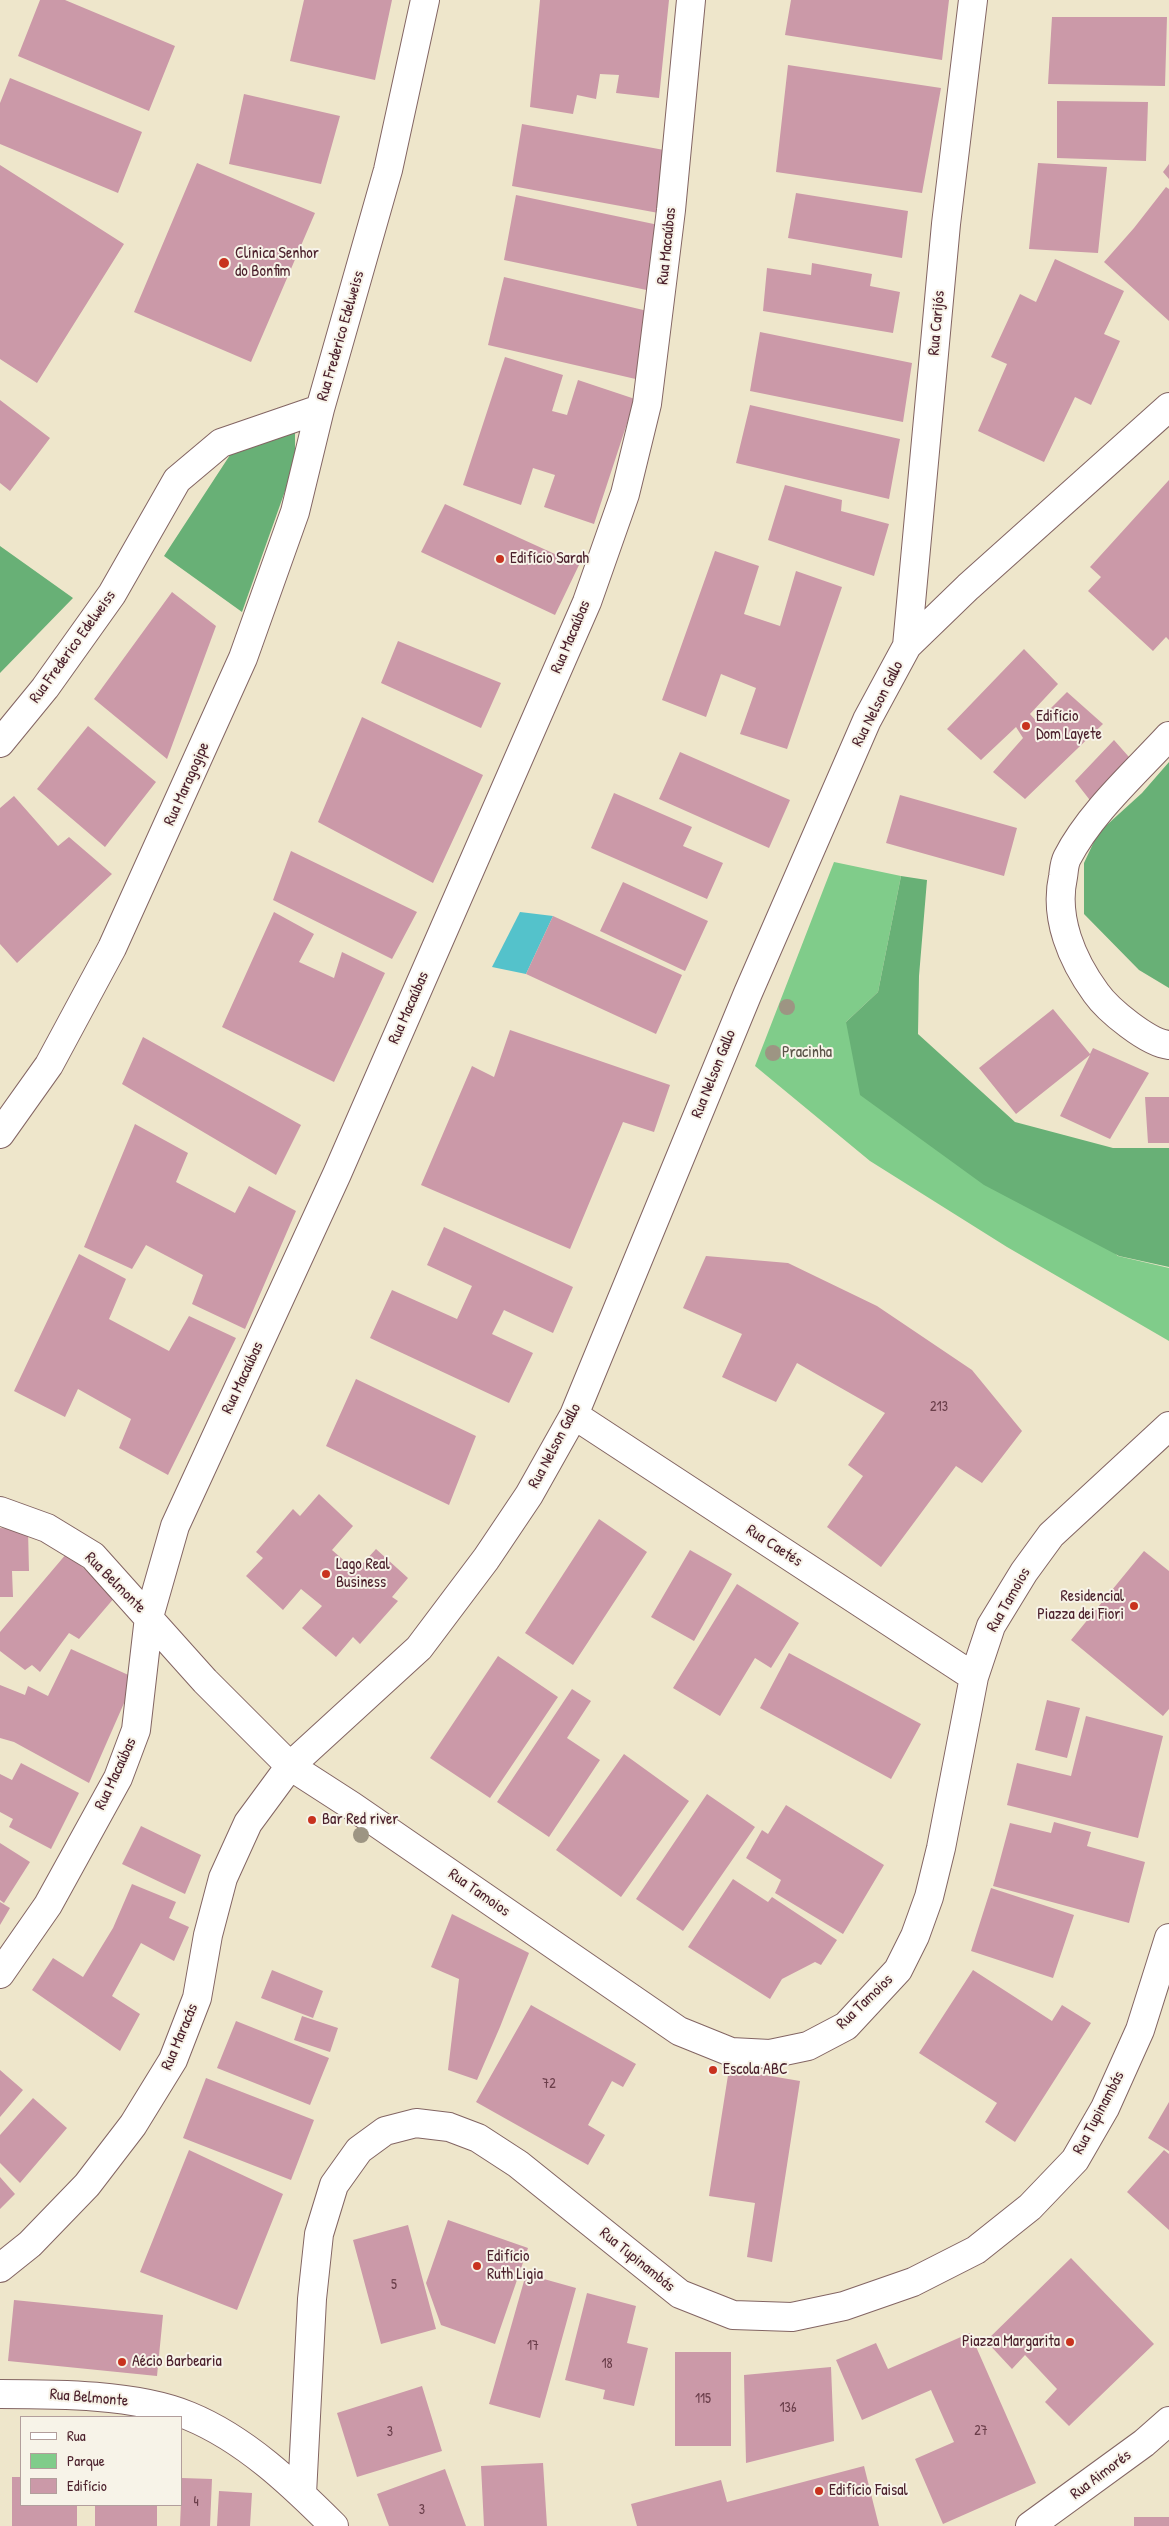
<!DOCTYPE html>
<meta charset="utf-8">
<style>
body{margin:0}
#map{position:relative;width:1169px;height:2526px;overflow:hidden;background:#eee6cb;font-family:"Patrick Hand",sans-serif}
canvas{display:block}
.legend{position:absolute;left:20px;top:2416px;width:162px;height:90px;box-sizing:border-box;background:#f7f3e8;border:1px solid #b29e9c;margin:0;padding:6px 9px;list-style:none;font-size:15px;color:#4a1f2b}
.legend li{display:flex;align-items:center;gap:10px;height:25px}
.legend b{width:25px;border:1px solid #b29e9c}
</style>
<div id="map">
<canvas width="1169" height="2526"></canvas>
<ul class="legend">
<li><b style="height:6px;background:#fff"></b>Rua</li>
<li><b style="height:14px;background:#80cc8a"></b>Parque</li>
<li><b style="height:14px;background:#cb99a8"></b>Edifício</li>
</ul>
</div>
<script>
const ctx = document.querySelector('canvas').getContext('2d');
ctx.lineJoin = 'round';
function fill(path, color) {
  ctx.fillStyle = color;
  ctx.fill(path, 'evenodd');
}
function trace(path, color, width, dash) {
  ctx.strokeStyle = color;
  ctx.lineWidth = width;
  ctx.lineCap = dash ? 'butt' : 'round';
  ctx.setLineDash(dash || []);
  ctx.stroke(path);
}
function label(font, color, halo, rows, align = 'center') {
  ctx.font = font + ' "Patrick Hand",sans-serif';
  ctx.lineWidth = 4;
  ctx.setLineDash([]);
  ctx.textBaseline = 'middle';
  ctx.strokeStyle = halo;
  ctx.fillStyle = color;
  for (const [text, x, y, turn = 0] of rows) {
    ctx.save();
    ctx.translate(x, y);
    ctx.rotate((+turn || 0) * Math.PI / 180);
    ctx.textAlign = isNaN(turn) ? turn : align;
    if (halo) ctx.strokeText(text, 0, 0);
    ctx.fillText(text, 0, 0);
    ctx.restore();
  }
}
fill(new Path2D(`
 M834 862 901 876 878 992 846 1022 1118 1256 1169 1268V1341L1007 1247 870 1161 755 1066Z`), '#80cc8a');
fill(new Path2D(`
 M295 432V463L242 612 164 556 230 455Z
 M0 546 73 598 0 673Z
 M1169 762V988L1139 970 1084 914V863L1098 833 1142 793Z
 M901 876 927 880 919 976 918 1034 1015 1122 1113 1148H1169V1267L1119 1256 984 1185 860 1095 846 1022 878 992Z`), '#68b076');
fill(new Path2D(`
 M520 912 553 916 526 974 492 967Z`), '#54c2cb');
fill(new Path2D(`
 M40 0H65L175 46 149 111 18 56Z
 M304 0H392L375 80 290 61Z
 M540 0H669L659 98 616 93 619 75 600 74 596 99 577 95 573 114 530 107Z
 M791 0H949L942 60 785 35Z
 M1052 17H1167L1165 86 1048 84Z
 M788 65 941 88 922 193 776 172Z
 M10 78 142 132 118 193 0 144V103Z
 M244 94 340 116 321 184 229 164Z
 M1057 101 1148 102 1146 161 1057 158Z
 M522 124 675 152 664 214 512 186Z
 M197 163 315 213 251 362 134 312Z
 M1038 163 1107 167 1098 253 1029 249Z
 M1169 164V179L1163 172Z
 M0 165 124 244 37 383 0 359Z
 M1166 187 1169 189V321L1104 262 1134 228Z
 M796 193 908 211 902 258 788 238Z
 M516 195 668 227 656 292 504 260Z
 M1055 259 1124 291 1104 334 1120 341 1091 405 1075 397 1044 462 978 431 1007 364 991 357 1020 294 1036 302Z
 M812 263 872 274 870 286 900 292 893 333 763 311 767 268 811 275Z
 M504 277 656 313 640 380 488 345Z
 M760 332 912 363 903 422 750 391Z
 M505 357 563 375 552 411 567 415 578 380 635 399 594 524 544 507 555 475 533 468 521 505 463 485Z
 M0 400 50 438 10 491 0 483Z
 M750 405 900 439 889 499 736 463Z
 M1169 480V640L1166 637 1153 651 1088 591 1101 577 1090 567Z
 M785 485 842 500 841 511 889 524 874 576 768 540Z
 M445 504 579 565 555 615 421 552Z
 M715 551 759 566 744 614 780 626 796 571 842 587 787 749 740 734 756 688 721 674 706 717 662 700Z
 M172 592 216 626 167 759 94 699Z
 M398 641 501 683 481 728 381 683Z
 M1024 649 1058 684 1030 714 1037 722 1067 692 1103 724 1025 799 993 772 1023 738 1016 727 981 760 947 729Z
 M362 717 483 775 433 883 318 822Z
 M88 726 156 782 105 847 37 789Z
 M1114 740 1136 765 1096 808 1075 781Z
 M680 752 790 800 769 848 659 799Z
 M614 793 692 827 683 846 723 863 707 899 591 848Z
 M900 795 1017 828 1004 876 886 843Z
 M14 796 58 846 69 837 112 874 17 963 0 944V808Z
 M291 851 417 912 392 959 273 900Z
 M623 882 708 921 685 971 600 931Z
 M274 912 314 934 299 962 334 978 342 952 385 973 334 1082 222 1027Z
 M553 916 682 975 656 1034 526 974Z
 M1053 1009 1090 1054 1093 1048 1149 1073 1110 1139 1060 1116 1090 1055 1016 1114 979 1068Z
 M510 1030 670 1085 654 1132 623 1122 570 1249 421 1185 472 1066 494 1077Z
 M143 1037 301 1125 276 1175 122 1084Z
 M1145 1097H1169V1143H1148Z
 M135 1124 188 1153 176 1182 235 1213 249 1186 296 1211 245 1329 192 1304 203 1275 146 1245 132 1269 84 1247Z
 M444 1227 573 1287 553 1333 504 1310 492 1334 533 1353 509 1403 370 1338 392 1290 457 1319 472 1286 427 1265Z
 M79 1254 126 1279 109 1319 169 1351 189 1316 236 1338 168 1475 119 1448 131 1419 78 1389 65 1417 14 1391Z
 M706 1256 788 1263 877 1306 972 1370 1022 1431 982 1483 956 1466 881 1567 827 1527 863 1476 848 1465 885 1413 797 1363 776 1402 722 1377 742 1334 683 1308Z
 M356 1379 476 1436 449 1505 326 1446Z
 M319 1494 353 1526 332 1550 356 1571 376 1549 408 1578 392 1597 398 1601 360 1644 353 1637 336 1657 302 1628 322 1606 301 1589 283 1610 246 1576 263 1558 256 1552 293 1509 300 1516Z
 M599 1519 647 1552 573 1665 525 1633Z
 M0 1528 28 1530 29 1571H12L13 1597H0Z
 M690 1550 732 1574 694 1641 651 1617Z
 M1144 1551 1169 1571V1709L1163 1716 1071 1640Z
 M67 1553 115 1597 79 1639 69 1633 40 1672 32 1665 25 1670 0 1651V1632Z
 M737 1584 799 1623 771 1668 755 1658 720 1716 673 1688Z
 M71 1649 135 1678 89 1783 14 1742 0 1738V1685L25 1695 28 1686 48 1696Z
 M789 1653 921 1724 891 1779 760 1708Z
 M498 1656 558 1697 490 1798 430 1758Z
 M572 1689 591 1701 567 1738 600 1760 549 1837 497 1802Z
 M1047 1700 1080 1708 1067 1758 1035 1750Z
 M1086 1716 1163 1736 1138 1838 1007 1805 1017 1763 1071 1776Z
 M624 1754 689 1801 621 1897 556 1850Z
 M21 1763 79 1793 51 1849 9 1827 13 1819 0 1812V1774L12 1780Z
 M707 1794 755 1827 683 1931 636 1899Z
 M786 1805 884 1865 843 1934 775 1893 781 1880 746 1858 762 1830 768 1834Z
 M1054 1822 1091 1832 1087 1846 1145 1862 1129 1923 993 1886 1010 1823 1051 1833Z
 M141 1826 201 1855 185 1894 122 1864Z
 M0 1843 30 1862 4 1903 0 1900Z
 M733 1879 768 1902 772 1897 837 1940 821 1965 815 1962 782 1979 770 1999 688 1947Z
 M132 1884 176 1902 169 1918 189 1927 174 1961 141 1943 112 1996 140 2014 120 2051 32 1990 53 1958 83 1977 113 1928Z
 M991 1888 1074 1915 1053 1978 971 1951Z
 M0 1902 10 1908 0 1925Z
 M452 1914 529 1953 500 2027 477 2080 448 2070 459 1979 431 1967Z
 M272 1970 323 1991 313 2018 261 1998Z
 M973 1970 1052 2021 1062 2005 1091 2023 1015 2142 985 2122 997 2103 919 2053Z
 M531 2005 636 2064 623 2087 612 2081 588 2125 605 2135 588 2165 476 2102Z
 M302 2016 338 2028 330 2052 294 2040Z
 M236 2021 329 2058 310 2105 217 2068Z
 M729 2069 800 2081 772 2262 747 2257 755 2203 709 2196Z
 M0 2070 23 2090 0 2117Z
 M206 2078 314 2120 291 2180 183 2138Z
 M33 2098 67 2128 20 2183 0 2163V2135Z
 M1169 2102V2151L1148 2138Z
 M189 2150 283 2194 237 2310 140 2272Z
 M1164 2150 1169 2154V2230L1127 2192Z
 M0 2177 15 2194 0 2209Z
 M448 2220 528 2248 495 2344 441 2325 426 2283Z
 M408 2225 436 2329 381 2344 353 2240Z
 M1071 2258 1154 2344 1069 2426 1045 2402 1057 2389 1025 2355 1012 2369 986 2341Z
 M526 2274 576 2288 540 2418 489 2404Z
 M587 2293 636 2306 627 2343 648 2348 634 2406 603 2399 605 2390 565 2380Z
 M14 2300 163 2315 157 2376 8 2361Z
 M970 2333 1036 2483 943 2524 915 2459 954 2442 931 2390 862 2420 836 2360 876 2343 888 2369Z
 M675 2352H731V2446H675Z
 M831 2367 834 2441 746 2463 744 2375Z
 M422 2386 442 2451 357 2477 337 2413Z
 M543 2463 547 2526H484L481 2466Z
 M864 2466 879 2526H637L631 2504 721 2480 727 2502Z
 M445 2469 466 2526H389L377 2494Z
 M12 2477H21V2505H77V2526H12Z
 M182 2478 212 2479 210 2526H180Z
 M219 2491 252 2493 250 2526H217Z
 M95 2505H157V2526H95Z
 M1134 2517H1169V2526H1134Z`), '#cb99a8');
const minor = new Path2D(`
 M907 646 946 224 973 0
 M1169 736C1135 773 1090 813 1067 858 1064 864 1064 871 1063 877 1054 918 1072 960 1096 993 1108 1010 1148 1043 1169 1045
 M0 743 45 688 112 594 177 480 221 443 320 409
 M0 1134 49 1065 112 948 243 658 295 512 320 409 388 170 425 0
 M574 1415 974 1677
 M0 1511 47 1528 93 1556 205 1681 290 1766 352 1806 679 2031 731 2052 770 2054 808 2046 846 2026 898 1970 915 1936 929 1897 941 1848 974 1677 991 1626 1024 1572 1051 1535 1169 1426
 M0 1974 48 1905 118 1778 136 1730 149 1617 175 1526 337 1174 587 602 625 494 647 404 671 210 691 0
 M0 2268 30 2244 87 2185 133 2125 173 2060 197 1998 208 1935 223 1878 248 1823 290 1766 419 1648 486 1559 529 1495 574 1415 748 993 867 720 907 646 968 587 1169 407
 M0 2394C56 2394 137 2394 189 2416 245 2439 292 2484 334 2526
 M302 2494 312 2299 319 2234 334 2185 359 2150 385 2131 416 2123 449 2127 478 2138 518 2164 680 2294 733 2315 792 2317 844 2306 913 2282 976 2250 1030 2207 1075 2160 1105 2108 1140 2030 1169 1938
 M1030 2526 1144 2443 1169 2421`);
trace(minor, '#836563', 30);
trace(minor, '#fff', 28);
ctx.fillStyle = '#9d9583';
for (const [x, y] of [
 [787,1007],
 [773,1053],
 [361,1835]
]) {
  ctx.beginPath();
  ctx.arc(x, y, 8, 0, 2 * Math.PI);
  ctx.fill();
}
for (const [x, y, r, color] of [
 [224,263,6,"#c8321e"],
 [500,559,5,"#c8321e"],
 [1026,726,5,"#c8321e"],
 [326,1574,5,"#c8321e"],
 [1134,1606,5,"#c8321e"],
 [312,1820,5,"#c8321e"],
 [713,2070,5,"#c8321e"],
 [477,2266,5,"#c8321e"],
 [1070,2342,5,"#c8321e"],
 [122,2362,5,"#c8321e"],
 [819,2491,5,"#c8321e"]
]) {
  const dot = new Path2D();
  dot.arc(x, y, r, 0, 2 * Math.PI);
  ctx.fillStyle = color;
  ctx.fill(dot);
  trace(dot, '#f7f3e8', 2);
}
label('14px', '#6a3e4a', null, [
 ["213",939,1407],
 ["72",549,2084],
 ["5",394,2285],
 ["17",533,2346],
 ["18",607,2364],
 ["115",703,2399],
 ["136",788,2408],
 ["27",981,2431],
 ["3",390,2432],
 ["4",196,2502],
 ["3",422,2510]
]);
label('16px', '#4a1f2b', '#f7f3e8', [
 ["Rua Macaúbas",667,246,-84],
 ["Rua Carijós",937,323,-85],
 ["Rua Frederico Edelweiss",341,336,-74],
 ["Rua Macaúbas",571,637,-67],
 ["Rua Frederico Edelweiss",73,647,-54],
 ["Rua Nelson Gallo",878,704,-63],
 ["Rua Maragogipe",187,784,-66],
 ["Rua Macaúbas",409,1008,-66],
 ["Rua Nelson Gallo",714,1074,-68],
 ["Rua Macaúbas",243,1378,-65],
 ["Rua Nelson Gallo",555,1446,-62],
 ["Rua Caetés",774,1546,33],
 ["Rua Belmonte",115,1583,45],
 ["Rua Tamoios",1009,1600,-60],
 ["Rua Macaúbas",116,1774,-65],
 ["Rua Tamoios",479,1893,35],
 ["Rua Tamoios",865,2002,-44],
 ["Rua Maracás",180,2037,-67],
 ["Rua Tupinambás",1099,2113,-62],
 ["Rua Tupinambás",637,2260,39],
 ["Rua Belmonte",89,2398,5],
 ["Rua Aimorés",1101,2475,-37]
]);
label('16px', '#4a1f2b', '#f7f3e8', [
 ["Clínica Senhor",235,254],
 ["do Bonfim",235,272],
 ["Edifício Sarah",510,559],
 ["Edifício",1036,717],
 ["Dom Layete",1036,735],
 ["Lago Real",336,1565],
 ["Business",336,1583],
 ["Residencial",1124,1597,"right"],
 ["Piazza dei Fiori",1124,1615,"right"],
 ["Bar Red river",322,1820],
 ["Escola ABC",723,2070],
 ["Edifício",487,2257],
 ["Ruth Ligia",487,2275],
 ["Piazza Margarita",1060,2342,"right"],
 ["Aécio Barbearia",132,2362],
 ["Edifício Faisal",829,2491]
], 'left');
label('16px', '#5a5348', '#f7f3e8', [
 ["Pracinha",807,1053]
]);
</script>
